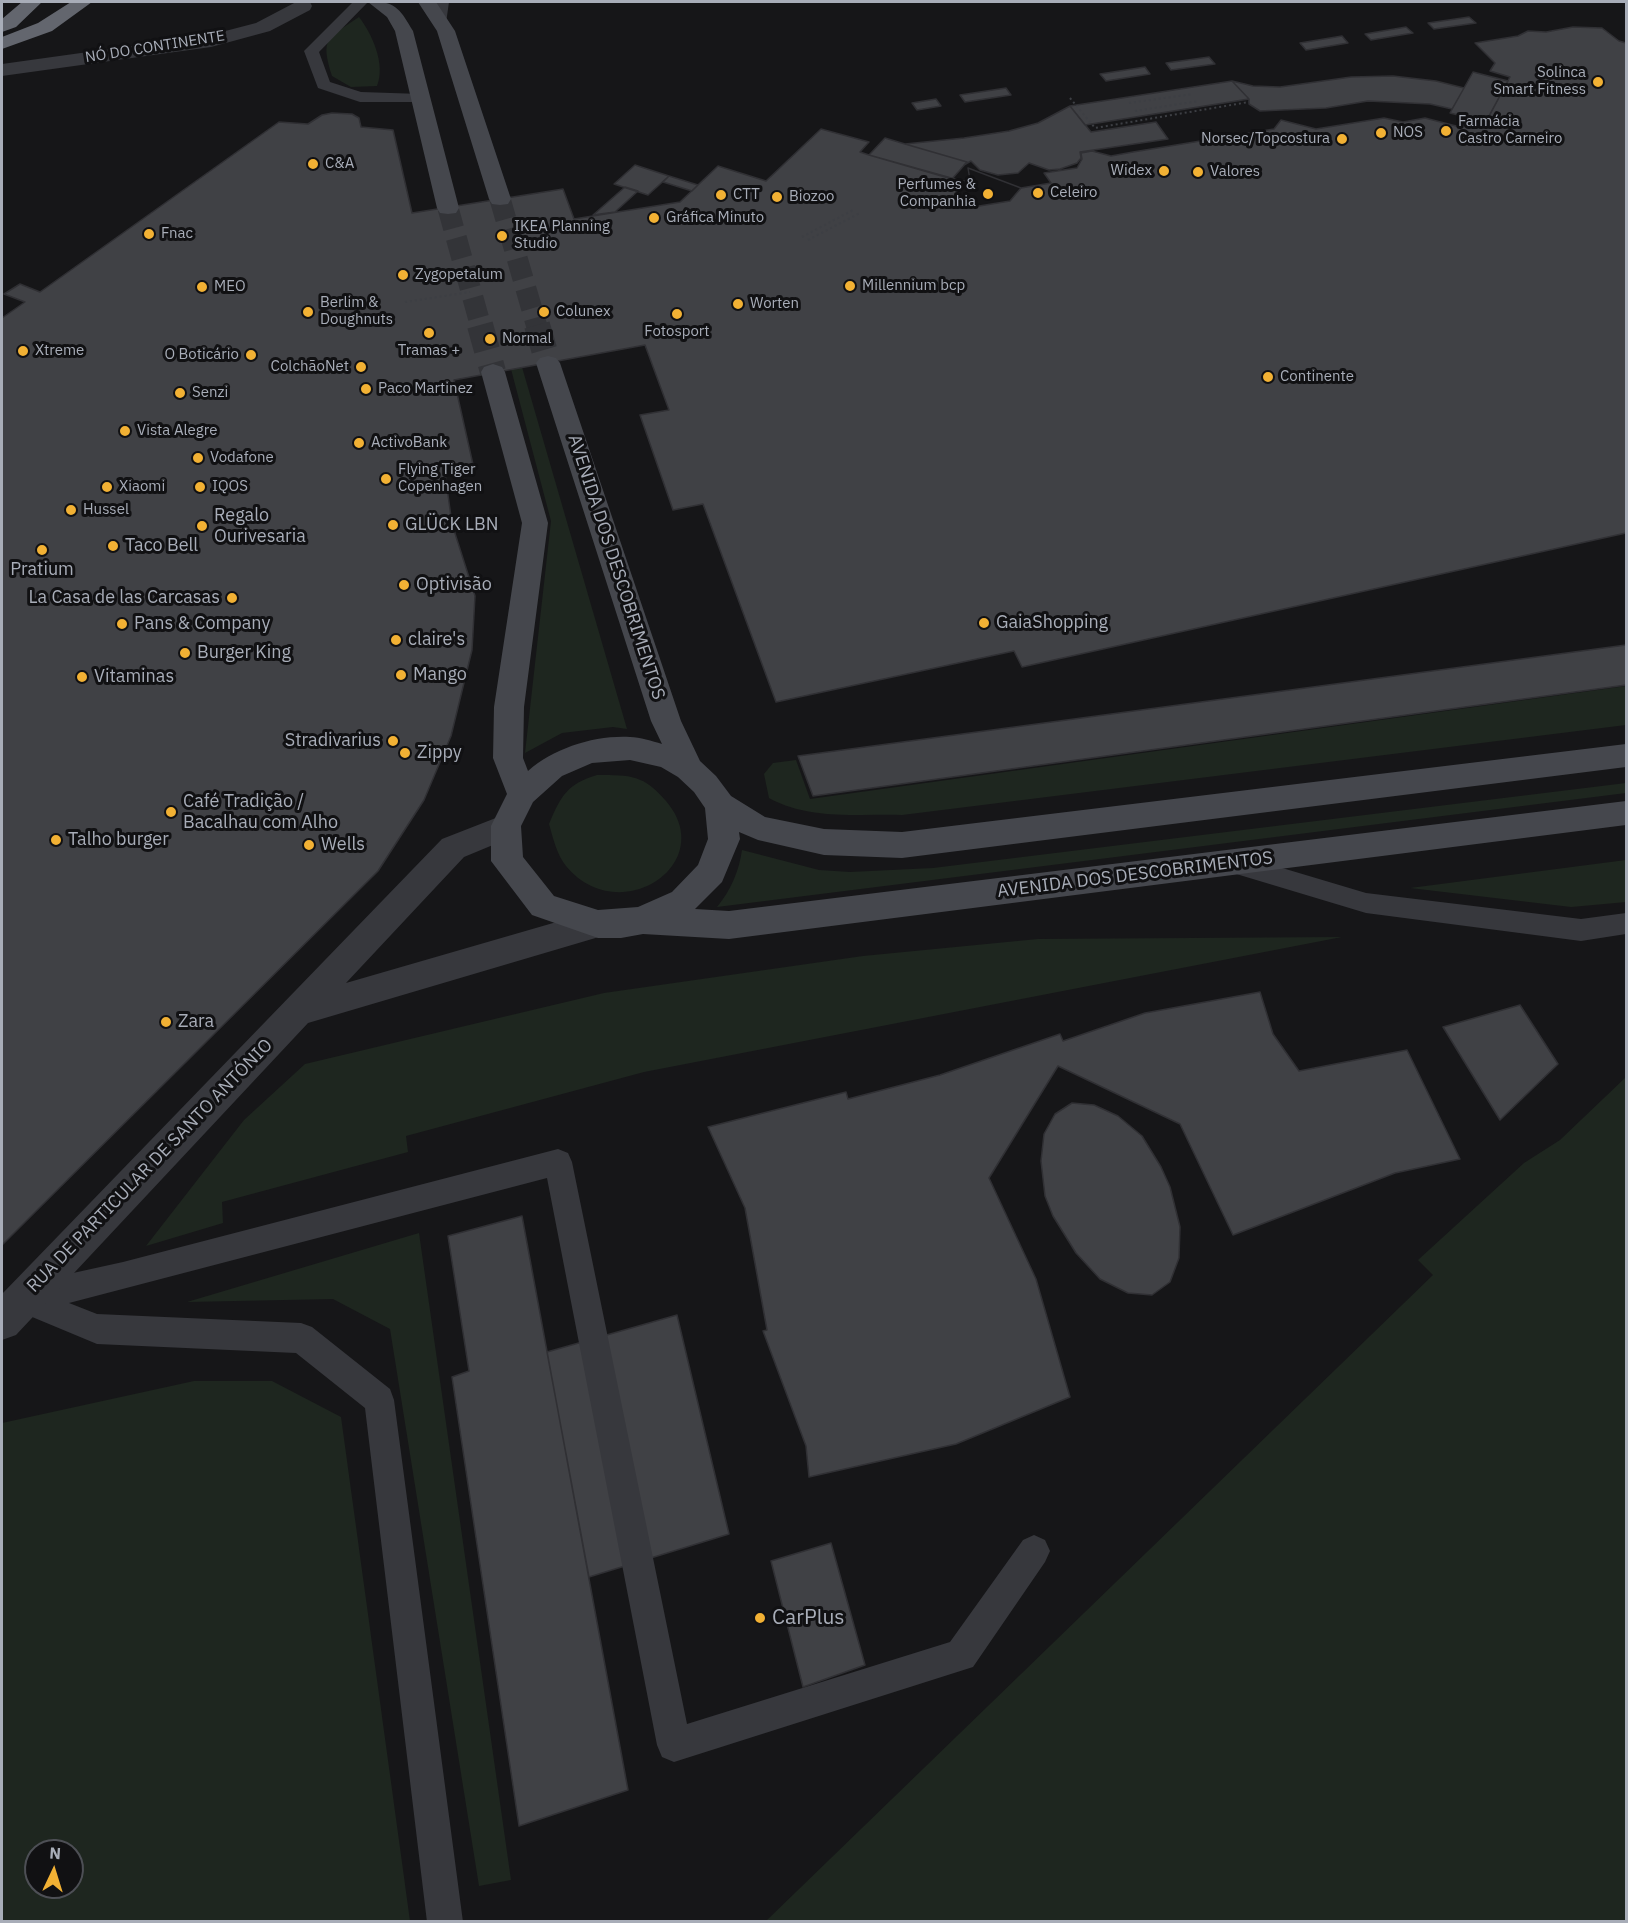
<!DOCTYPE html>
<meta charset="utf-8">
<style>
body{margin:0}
#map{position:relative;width:1628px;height:1923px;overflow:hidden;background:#161618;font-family:"IBM Plex Sans",sans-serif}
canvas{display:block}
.frame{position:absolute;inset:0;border:3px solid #a8adb8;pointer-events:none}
.north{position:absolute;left:24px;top:1839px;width:60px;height:60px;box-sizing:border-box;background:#111113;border:2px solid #4d4f55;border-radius:50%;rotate:4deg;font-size:16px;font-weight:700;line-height:24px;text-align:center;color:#a8adb8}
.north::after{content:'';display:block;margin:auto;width:21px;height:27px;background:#f2b134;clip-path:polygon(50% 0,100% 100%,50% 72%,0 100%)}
</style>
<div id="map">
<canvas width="1628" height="1923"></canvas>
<div class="frame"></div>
<div class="north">N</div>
</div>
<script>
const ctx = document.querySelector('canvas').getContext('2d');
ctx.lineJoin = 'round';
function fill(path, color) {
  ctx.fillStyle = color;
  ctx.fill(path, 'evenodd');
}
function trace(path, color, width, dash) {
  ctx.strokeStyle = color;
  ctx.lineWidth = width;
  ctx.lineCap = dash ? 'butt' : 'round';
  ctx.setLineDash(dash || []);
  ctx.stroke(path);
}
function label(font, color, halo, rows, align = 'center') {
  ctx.font = font + ' "IBM Plex Sans",sans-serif';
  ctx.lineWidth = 6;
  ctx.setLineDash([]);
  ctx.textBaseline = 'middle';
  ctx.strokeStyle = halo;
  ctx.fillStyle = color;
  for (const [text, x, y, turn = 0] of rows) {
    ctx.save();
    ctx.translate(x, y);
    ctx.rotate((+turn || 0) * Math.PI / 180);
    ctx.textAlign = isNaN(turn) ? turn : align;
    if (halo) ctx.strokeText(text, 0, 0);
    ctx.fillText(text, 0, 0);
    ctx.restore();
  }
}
fill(new Path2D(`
 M359 17C372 34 386 64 377 86L351 87 332 76C320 37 327 39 359 17Z
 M522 367 627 729 613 727 562 733 525 753 551 521 511 369Z
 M1626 686V725L902 815C859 814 808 820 769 798L764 774 773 763 796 760 810 799Z
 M597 775C631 775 644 775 666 801 720 864 619 930 566 866 557 855 553 838 549 824 561 796 567 784 597 775Z
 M1626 783V793L717 907C731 890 739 871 742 850L819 870 850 872 933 868Z
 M1626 860V902L1571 907 1410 888Z
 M1342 937 644 1072 406 1136 408 1152 222 1202 223 1223 146 1246 244 1120 305 1064 604 993 863 956 1038 939Z
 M1626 1077V1921H766L1433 1275 1418 1260 1524 1163 1560 1140Z
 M419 1233 511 1880 479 1886 390 1329 333 1299 187 1302Z
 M194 1381H272L341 1417 410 1921H2V1423ZM36 1851H72V1887H36Z`), '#1e261f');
const building = new Path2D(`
 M1469 17 1476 23 1434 29 1428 23Z
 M1406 27 1413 33 1371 40 1365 34Z
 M1573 27 1602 28 1619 41 1626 43V533L1022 667 1014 651 776 702 703 504 673 510 640 415 669 410 645 345 454 380 474 469 445 473 452 524 475 596 472 650 451 736 424 800 378 871 2 1245V318L25 302 4 294 20 284 40 292 279 122 308 124 322 115 332 113 352 114 359 118 361 127 393 130 412 213 563 189 574 219 680 202 718 166 766 181 821 129 869 142 860 152 869 155 962 181 970 180 968 168 1021 188 1051 183 1044 173 1077 168 1082 159 1081 153 1092 151 1111 156 1133 152 1274 129 1281 120 1316 129 1384 118 1403 122 1425 118 1460 127 1462 121 1483 127 1510 77 1490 71 1495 63 1475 43 1518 36 1528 31 1546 32Z
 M1342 36 1348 43 1306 50 1300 43Z
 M1209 57 1215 64 1171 70 1166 63Z
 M1145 67 1150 74 1106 81 1100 74Z
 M1473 72 1508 81 1486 122 1450 113Z
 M1393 76 1436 81 1464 88 1452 109 1430 104 1368 101 1326 108 1260 111 1249 104V99L1232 81 1253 86 1280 87 1351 77Z
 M1232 81 1249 99 1085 125 1070 106Z
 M1006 88 1011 95 965 102 960 95Z
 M936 99 941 106 917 110 912 103Z
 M1070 106 1091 132 1156 122 1168 139 1080 152 1081 158 1077 163 1060 169 1049 170 1029 163 1018 173 998 175 980 170 971 161 964 165 967 162 905 144 964 138 1009 131 1038 123Z
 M885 138 905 144 967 162 952 179 869 155Z
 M635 165 669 176 648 195 614 184Z
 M968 168 1021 188 1010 201 967 208 952 179 962 181 970 180Z
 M669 176 698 185 692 191 663 182Z
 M625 187 638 191 615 212 593 215Z
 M1626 645V685L813 796 798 756Z
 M1260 992 1273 1034 1299 1071 1407 1050 1460 1159 1395 1173 1233 1235 1180 1124 1058 1066 989 1178 1036 1279 1070 1397 956 1444 809 1477 806 1446 763 1331 767 1330 745 1208 708 1127 846 1092 848 1099 940 1075 1060 1034 1063 1041 1145 1013Z
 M1520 1005 1558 1064 1500 1120 1443 1027Z
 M1072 1103 1094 1105 1118 1116 1142 1136 1161 1167 1170 1187 1180 1227 1179 1258 1170 1282 1152 1295 1128 1293 1100 1279 1076 1253 1053 1216 1045 1196 1041 1161 1044 1134 1055 1114Z
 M522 1216 628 1790 519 1826 452 1377 469 1371 448 1236Z
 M677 1315 729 1534 589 1577 547 1352Z
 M831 1543 865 1665 803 1687 771 1561Z`);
fill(building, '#404145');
trace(building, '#303034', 1.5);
trace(new Path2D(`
 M500 199 537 327
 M448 208 481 327`), '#333438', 21, [21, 10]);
trace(new Path2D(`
 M480 325 493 372
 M537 325 548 363`), '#333438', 26, [26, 14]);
trace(new Path2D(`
 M1070 98 1095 128 1249 102
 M1129 103 1193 94
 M1135 111 1199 101
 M802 237 855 209
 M808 240 860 213
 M405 302 470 292`), '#3d3f44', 2, [2, 3]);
fill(new Path2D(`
 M353 2H368L319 52 330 82 361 92 421 94 426 96 429 99 426 102H360L318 88 304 51Z
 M435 2H449L446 23H436L434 20Z
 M1232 853 1366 893 1581 919 1626 913V934L1581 941 1366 913 1223 870 1220 863 1223 856Z
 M558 1149 568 1153 572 1162 687 1724 950 1642 1023 1540 1034 1535 1045 1540 1050 1551 1045 1562 973 1667 674 1762 662 1757 657 1745 547 1178 69 1303 97 1314 301 1323 312 1327 390 1389 394 1400 463 1922H427L365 1408 296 1353 97 1344 13 1309 8 1299 13 1289 23 1284 123 1262Z`), '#37383d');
fill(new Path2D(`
 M296 2H310L312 6 310 10 270 31 211 47 2 76V64L210 35 256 23Z
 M506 814 517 817 521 826 517 835 464 857 346 983 598 910 609 914 614 924 609 934 308 1023 16 1335 2 1340V1294L442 839Z`), '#37383d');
fill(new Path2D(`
 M368 2C395 0 400 9 413 31L459 208 456 213 448 214 440 213 437 208 395 31 387 17Z
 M418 2H436L455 31 511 199 508 204 500 205 492 204 489 199 437 31Z
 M548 356 556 358 560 363 681 721 700 761 716 776 731 796 765 817 824 829 902 832 1626 744V767L902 858 824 855 758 840 739 832 740 839 722 882 695 909 729 911 1626 801V825L729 939 643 934 621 938H598L532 915 491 861V826L507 794 493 758 494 707 522 523 481 372 484 367 493 364 502 367 505 372 548 523 524 707 523 758 528 771C554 748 595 735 630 737 640 737 652 741 662 744L651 721 536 363 540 358ZM630 760 661 767 678 777 694 792 705 808 708 839 698 865 672 892 638 907 598 910 554 896 523 857 521 826 533 802 562 776 592 763Z`), '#45474d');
fill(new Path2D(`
 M22 2H42L16 27 2 32V19Z
 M71 2H92L52 31 2 49V37L38 23Z`), '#63666e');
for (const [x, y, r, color] of [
 [1598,82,6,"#f2b134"],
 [1446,131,6,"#f2b134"],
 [1381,133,6,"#f2b134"],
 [1342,139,6,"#f2b134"],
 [313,164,6,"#f2b134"],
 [1164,171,6,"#f2b134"],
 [1198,172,6,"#f2b134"],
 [1038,193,6,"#f2b134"],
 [988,194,6,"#f2b134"],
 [721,195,6,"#f2b134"],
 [777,197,6,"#f2b134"],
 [654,218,6,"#f2b134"],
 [149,234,6,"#f2b134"],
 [502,236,6,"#f2b134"],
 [403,275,6,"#f2b134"],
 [850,286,6,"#f2b134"],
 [202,287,6,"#f2b134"],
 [738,304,6,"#f2b134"],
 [308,312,6,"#f2b134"],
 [544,312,6,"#f2b134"],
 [677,314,6,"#f2b134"],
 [429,333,6,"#f2b134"],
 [490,339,6,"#f2b134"],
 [23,351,6,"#f2b134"],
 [251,355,6,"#f2b134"],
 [361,367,6,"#f2b134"],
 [1268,377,6,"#f2b134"],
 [366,389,6,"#f2b134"],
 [180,393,6,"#f2b134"],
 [125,431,6,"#f2b134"],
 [359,443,6,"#f2b134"],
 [198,458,6,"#f2b134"],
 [386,479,6,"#f2b134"],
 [107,487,6,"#f2b134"],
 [200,487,6,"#f2b134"],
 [71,510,6,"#f2b134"],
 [393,525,6,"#f2b134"],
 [202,526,6,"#f2b134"],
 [113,546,6,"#f2b134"],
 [42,550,6,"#f2b134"],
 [404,585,6,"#f2b134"],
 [232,598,6,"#f2b134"],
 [984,623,6,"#f2b134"],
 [122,624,6,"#f2b134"],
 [396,640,6,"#f2b134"],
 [185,653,6,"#f2b134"],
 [401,675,6,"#f2b134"],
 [82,677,6,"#f2b134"],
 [393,741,6,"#f2b134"],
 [405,753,6,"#f2b134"],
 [171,812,6,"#f2b134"],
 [56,840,6,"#f2b134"],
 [309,845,6,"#f2b134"],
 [166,1022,6,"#f2b134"],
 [760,1618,6,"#f2b134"]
]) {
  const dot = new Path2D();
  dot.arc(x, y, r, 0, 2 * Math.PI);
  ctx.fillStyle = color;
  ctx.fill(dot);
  trace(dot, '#111113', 2);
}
label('15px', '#a8adb8', '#111113', [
 ["NÓ DO CONTINENTE",155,47,-9]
]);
label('15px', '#a8adb8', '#111113', [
 ["Solinca",1586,73,"right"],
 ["Smart Fitness",1586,90,"right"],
 ["Farmácia",1458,122],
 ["Castro Carneiro",1458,139],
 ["NOS",1393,133],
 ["Norsec/Topcostura",1330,139,"right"],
 ["C&A",325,164],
 ["Widex",1152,171,"right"],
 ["Valores",1210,172],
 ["Perfumes &",976,185,"right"],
 ["Companhia",976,202,"right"],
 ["Celeiro",1050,193],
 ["CTT",733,195],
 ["Biozoo",789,197],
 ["Gráfica Minuto",666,218],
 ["IKEA Planning",514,227],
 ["Studio",514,244],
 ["Fnac",161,234],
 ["Zygopetalum",415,275],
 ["Millennium bcp",862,286],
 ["MEO",214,287],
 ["Berlim &",320,303],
 ["Doughnuts",320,320],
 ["Worten",750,304],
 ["Colunex",556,312],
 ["Fotosport",677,332,"center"],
 ["Normal",502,339],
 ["Xtreme",35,351],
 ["Tramas +",429,351,"center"],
 ["O Boticário",239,355,"right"],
 ["ColchãoNet",349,367,"right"],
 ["Continente",1280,377],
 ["Paco Martinez",378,389],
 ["Senzi",192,393],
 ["Vista Alegre",137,431],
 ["ActivoBank",371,443],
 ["Vodafone",210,458],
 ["Flying Tiger",398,470],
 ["Copenhagen",398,487],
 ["Xiaomi",119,487],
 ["IQOS",212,487],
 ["Hussel",83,510]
], 'left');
label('18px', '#a8adb8', '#111113', [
 ["Regalo",214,516],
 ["Ourivesaria",214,537],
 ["GLÜCK LBN",405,525],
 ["Taco Bell",125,546],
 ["Pratium",42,570,"center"],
 ["Optivisão",416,585],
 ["La Casa de las Carcasas",220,598,"right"],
 ["GaiaShopping",996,623],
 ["Pans & Company",134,624],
 ["claire's",408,640],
 ["Burger King",197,653],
 ["Mango",413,675],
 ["Vitaminas",94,677],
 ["Stradivarius",381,741,"right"],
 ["Zippy",417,753],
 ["Café Tradição /",183,802],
 ["Bacalhau com Alho",183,823],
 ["Talho burger",68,840],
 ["Wells",321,845],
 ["Zara",178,1022]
], 'left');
label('18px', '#a8adb8', '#111113', [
 ["AVENIDA DOS DESCOBRIMENTOS",616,567,72],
 ["AVENIDA DOS DESCOBRIMENTOS",1135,875,-7],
 ["RUA DE PARTICULAR DE SANTO ANTÓNIO",150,1166,-46]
]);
label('21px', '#a8adb8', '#111113', [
 ["CarPlus",772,1618]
], 'left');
</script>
